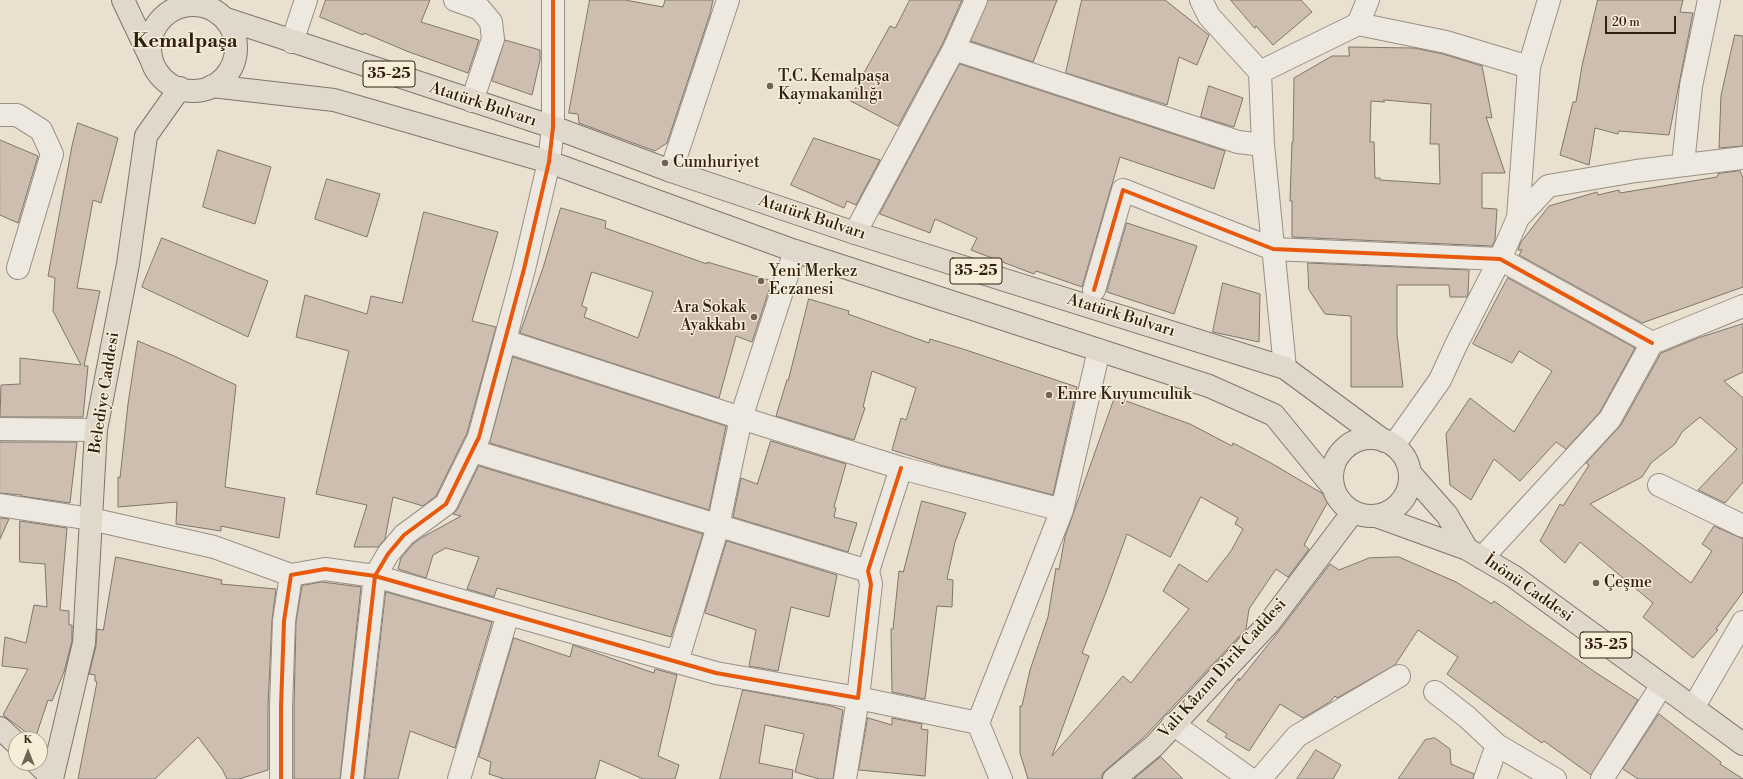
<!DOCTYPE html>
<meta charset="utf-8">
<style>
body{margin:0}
#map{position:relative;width:1743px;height:779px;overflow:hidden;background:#eae0cf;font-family:"Libre Bodoni",serif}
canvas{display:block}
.north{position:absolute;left:8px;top:731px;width:40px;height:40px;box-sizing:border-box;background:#f8edd9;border:1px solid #a89b89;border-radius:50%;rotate:0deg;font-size:11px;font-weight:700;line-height:16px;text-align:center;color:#2f2010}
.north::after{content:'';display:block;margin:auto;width:14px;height:18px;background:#706353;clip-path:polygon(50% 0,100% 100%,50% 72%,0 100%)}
.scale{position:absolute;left:1605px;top:16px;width:71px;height:18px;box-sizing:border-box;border:2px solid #2f2010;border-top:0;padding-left:5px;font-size:12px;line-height:14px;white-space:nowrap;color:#2f2010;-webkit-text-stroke:3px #f8edd9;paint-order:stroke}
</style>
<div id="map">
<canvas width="1743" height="779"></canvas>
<div class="north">K</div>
<div class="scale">20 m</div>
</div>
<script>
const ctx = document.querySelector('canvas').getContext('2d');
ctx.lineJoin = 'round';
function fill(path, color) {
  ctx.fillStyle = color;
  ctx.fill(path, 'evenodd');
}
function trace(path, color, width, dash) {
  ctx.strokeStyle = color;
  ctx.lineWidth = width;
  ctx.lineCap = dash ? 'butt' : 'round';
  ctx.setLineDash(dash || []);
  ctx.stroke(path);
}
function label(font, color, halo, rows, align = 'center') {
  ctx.font = font + ' "Libre Bodoni",serif';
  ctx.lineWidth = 3;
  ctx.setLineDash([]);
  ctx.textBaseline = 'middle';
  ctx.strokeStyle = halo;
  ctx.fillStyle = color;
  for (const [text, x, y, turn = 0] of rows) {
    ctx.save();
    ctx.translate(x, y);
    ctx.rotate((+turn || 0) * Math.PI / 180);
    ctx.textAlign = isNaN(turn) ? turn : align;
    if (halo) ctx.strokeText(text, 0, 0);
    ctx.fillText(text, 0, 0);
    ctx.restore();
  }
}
const building = new Path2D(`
 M326 0H430L421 22 479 40 468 73 409 52 364 33 363 35 320 17Z
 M590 0H625L663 7 665 0H713L710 14 667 143 655 151 579 123 578 114 569 113Z
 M910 0H962L943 43 898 126 849 100 890 26 895 28Z
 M988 0H1057L1033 62 971 41Z
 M1082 0H1165L1209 35 1197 65 1179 57 1167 105 1066 73Z
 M1231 0H1301L1312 12 1273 45 1256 26 1255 28Z
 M1598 0H1683L1680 12 1693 13 1669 135 1619 131 1618 134 1595 128 1589 165 1560 155 1573 102H1576L1582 66Z
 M1735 35 1743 36V146L1719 148 1721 96Z
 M505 40 540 50V60L532 95 492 81Z
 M1349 47 1414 48 1443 54 1482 66 1492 118 1486 117 1505 173H1482V208L1497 209 1495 240 1492 246 1292 237V201H1290L1292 142H1293L1294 78 1332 56H1349ZM1384 100 1431 104 1430 144H1439L1440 184 1380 180V178H1375L1374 142H1370L1371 101 1384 102Z
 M960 64 1225 151 1214 189 1120 157 1082 287 1036 271 1034 274 971 250 977 238 935 219 930 233 880 214Z
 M1209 86 1243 98 1234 127 1201 117Z
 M78 123 118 138 101 203 93 200 77 288 100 291 84 366H88L83 417H0L1 385 20 384V358L81 365 53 311 55 278 48 276 72 146Z
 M814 138 880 160 856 205 847 201 844 208 791 185Z
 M0 140 38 156 18 223 0 215Z
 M218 150 271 167 255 224 203 207Z
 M1740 171 1743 178V287L1642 323 1519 255 1522 250H1518L1521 242 1549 206 1597 192 1598 195 1619 190 1620 193 1717 177 1718 174Z
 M327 179 380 194 367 237 315 219Z
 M561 208 606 221 605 228 707 264V262L772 281 752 342 736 336 719 398 520 333 543 268ZM592 272 653 292 638 338 584 317 587 308 582 306Z
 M424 212 498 232 472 321 496 327 467 433 436 496 423 506 393 497 385 539 378 547H354L367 505 316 494 349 351 296 337 305 295 367 314 371 296 402 303Z
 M1127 223 1197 246 1174 314 1107 292Z
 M162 238 268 281 248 337 142 287Z
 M1308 263 1469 270 1468 294 1467 297H1450L1449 285H1397V334L1403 387H1351V316L1325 314 1309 290Z
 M1508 278 1635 348 1600 412 1566 449 1556 442 1520 481 1494 459 1471 500 1450 485 1446 434 1470 398 1514 432 1552 371 1519 351 1512 363 1473 344Z
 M1223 283 1260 294 1259 342 1213 332Z
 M809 299 849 311 848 314 929 343 930 339 963 349 1077 387 1053 495 940 465 892 450 901 418 906 420 916 388 872 371 863 407 865 408 854 440 776 416 787 380H788Z
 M1743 324V372L1724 381 1743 398V482L1725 503 1698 490 1737 449 1700 417 1682 432 1675 444 1651 463 1642 477 1590 504 1691 583 1712 551 1702 544 1714 526 1743 539V592L1716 629 1718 630 1693 658 1643 617 1653 603 1580 542 1565 563 1540 541 1560 504 1563 506 1589 465 1586 463 1621 425 1661 353 1698 338Z
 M138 341 174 356 236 385 225 487 285 498 279 538 221 526V531L176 524 177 502 118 507V477L120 478 128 404Z
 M513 357 726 426 709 510 490 443Z
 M1115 397 1190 424 1232 446 1233 443 1271 463 1330 498 1304 545 1309 549 1288 577 1276 569 1249 609 1246 629 1143 738 1106 770 1102 774V779H1028L1020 753V706H1022L1030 670 1048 617 1056 568 1059 570 1065 537ZM1201 497 1238 518 1235 524 1243 529 1231 551 1207 582 1179 564 1163 591 1189 609 1131 683 1123 676 1052 756 1089 656 1082 653 1106 592 1127 534 1170 557Z
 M771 441 846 464 834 507 836 508 834 517 857 523 848 552 733 517 741 478 757 484Z
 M0 442H77L70 503 21 496V494L20 495 0 493Z
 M479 466 703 534 671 637 497 588 494 597 467 589 479 557 446 548 433 555 426 578 398 569 401 558 413 544 421 538 461 516 453 514 457 510Z
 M922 501 966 513 955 542 947 579 953 580 952 607 937 606 925 699 892 692 891 629H893L899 571 903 572Z
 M0 518 9 519 0 539Z
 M20 521 67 528 60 610 69 611V625H72V641L64 672 52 701 48 700 35 739 3 715 28 669 2 666 5 637 26 643 34 605 47 607 45 564 20 562Z
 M727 541 837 575 829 617 791 607 778 671 749 666 756 630 705 613Z
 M116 557 222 580 221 584 276 589 272 620 268 707V770L239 779H227L222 769 198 737 155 779H78L97 682 95 681V675L89 674 96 646 97 629 103 630Z
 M1399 557 1456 582 1492 604 1494 601 1595 672 1638 700 1591 775 1544 741 1542 743 1494 709 1447 674 1458 657 1418 630 1395 665 1337 698 1335 696 1330 702 1303 718 1280 704 1249 751 1225 737 1227 734 1207 721 1239 678V681L1279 631 1330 564 1339 570 1369 558Z
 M322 582 361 587 340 779H294V707L296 622 302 586Z
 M386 592 492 622 455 748 410 731 398 779H365Z
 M514 638 570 657 573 645 654 673 655 669 677 675 658 756 679 765 675 779H643L600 760 595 779H504L489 774 491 762 479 757Z
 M743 690 831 706 843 710 833 779H819L795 772 804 734 765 725 759 763 793 770 792 779H720Z
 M1659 714 1721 762 1720 764 1743 779H1638L1623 769Z
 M868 718 892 725V718L922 724 921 729 928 730 925 776 859 770Z
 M1435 738 1450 749 1451 764 1474 774 1473 779H1398L1425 740Z
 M1316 750 1341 765 1333 779H1297Z
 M1161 757 1183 779H1134Z`);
fill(building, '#cebeb0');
trace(building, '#7e766b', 1);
const minor = new Path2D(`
 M455 0 480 9 491 22 493 39 472 101
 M1201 0 1209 16 1260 72 1263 145 1285 368
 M1358 24 1368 0
 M292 42 306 0
 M954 49 1238 142 1263 145
 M1260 72 1358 24 1446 42 1529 67
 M0 115H17L41 130 52 154 18 268
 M1683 165 1691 86 1709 0
 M671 171 728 0
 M1518 218 1529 67 1549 0
 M855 233 954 49 976 0
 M1094 290 1123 190 1273 249 1500 259 1652 343
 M505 341 741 418 901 468 1062 510 1099 350
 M0 429 96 430
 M1394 445 1440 380 1456 345 1500 259 1518 218 1548 186 1636 171 1743 158
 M473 451 868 571
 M1659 485 1743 526
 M0 505 91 519 214 547 291 575
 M1482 558 1610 419 1652 343 1743 306
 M677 662 718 526 741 418 795 251
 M1435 692 1467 717 1497 745 1485 779
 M1693 708 1743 622
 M1173 724 1250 779
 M1497 745 1555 779
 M281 779V707L284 621 291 575 325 569 375 576 388 554 404 535 446 504 479 437 524 269 549 162 553 127V0
 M352 779 375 576 716 673 858 698 871 584 868 571 901 468
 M459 779 508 614
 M845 779 858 698 978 723
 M1001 779 978 723 1062 510
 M1260 779 1297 736 1399 676
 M1602 779 1662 685`);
const major = new Path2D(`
 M123 0 150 57
 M150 48a43 43 0 1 1 86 0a43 43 0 1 1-86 0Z
 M226 19 553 127 671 171 855 233 1285 368 1384 441
 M212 86 334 100 549 162 795 251 1209 386 1274 415 1332 486
 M1332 477a39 39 0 1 1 78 0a39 39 0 1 1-78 0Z
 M1410 473 1447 515 1467 549
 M1376 516 1467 549 1513 576 1743 744
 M0 728 16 743
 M37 763 52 778
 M52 779 84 643 96 430 128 264 146 136 180 88
 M1114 779 1154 746 1269 623 1353 512`);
trace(minor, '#989085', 24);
trace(major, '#7e766b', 24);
trace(minor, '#ede8e0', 22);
trace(major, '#e0d8ca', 22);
trace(new Path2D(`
 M1094 290 1123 190 1273 249 1500 259 1652 343
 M281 779V707L284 621 291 575 325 569 375 576 388 554 404 535 446 504 479 437 524 269 549 162 553 127V0
 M352 779 375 576 716 673 858 698 871 584 868 571 901 468`), '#e8590c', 4);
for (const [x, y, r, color] of [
 [770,86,4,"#706353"],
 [665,163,4,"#706353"],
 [761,281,4,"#706353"],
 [754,317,4,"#706353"],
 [1049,395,4,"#706353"],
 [1596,583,4,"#706353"]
]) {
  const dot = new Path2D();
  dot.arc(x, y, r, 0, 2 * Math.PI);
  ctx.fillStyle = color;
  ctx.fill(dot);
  trace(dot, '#f8edd9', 1.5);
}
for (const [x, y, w] of [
 [389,74,52],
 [976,271,52],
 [1606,645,52]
]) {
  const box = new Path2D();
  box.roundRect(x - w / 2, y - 13, w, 26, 3);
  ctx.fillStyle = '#f8edd9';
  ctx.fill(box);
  trace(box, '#2f2010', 1);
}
label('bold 15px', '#2f2010', null, [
 ["35-25",389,74],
 ["35-25",976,271],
 ["35-25",1606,645]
]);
label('16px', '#2f2010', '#f8edd9', [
 ["T.C. Kemalpaşa",778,77],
 ["Kaymakamlığı",778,95],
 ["Cumhuriyet",673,163],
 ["Yeni Merkez",769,272],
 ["Eczanesi",769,290],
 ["Ara Sokak",746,308,"right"],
 ["Ayakkabı",746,326,"right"],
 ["Emre Kuyumculuk",1057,395],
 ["Çeşme",1604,583]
], 'left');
label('16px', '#2f2010', '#f8edd9', [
 ["Atatürk Bulvarı",483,105,18],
 ["Atatürk Bulvarı",812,218,18],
 ["Atatürk Bulvarı",1121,316,17],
 ["Belediye Caddesi",105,393,-81],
 ["İnönü Caddesi",1528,589,35],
 ["Vali Kâzım Dirik Caddesi",1223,669,-48]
]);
label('bold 20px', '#2f2010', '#f8edd9', [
 ["Kemalpaşa",185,42]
]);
</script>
